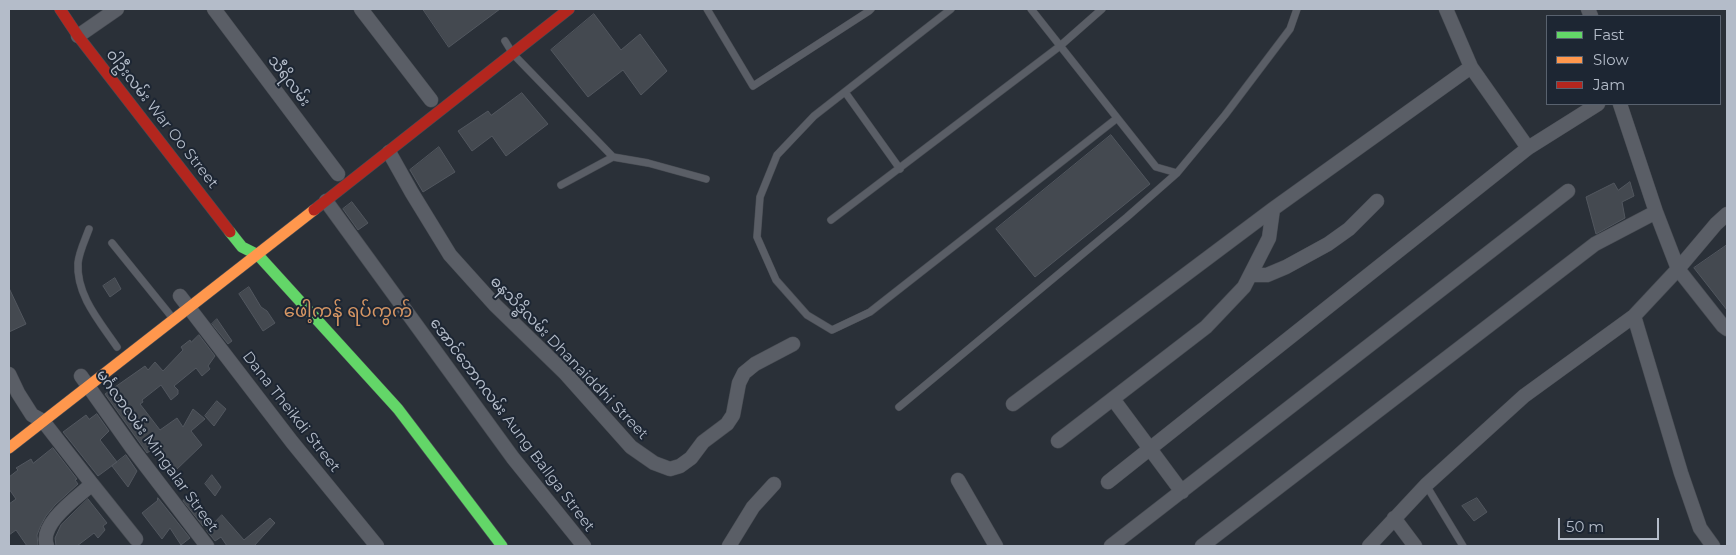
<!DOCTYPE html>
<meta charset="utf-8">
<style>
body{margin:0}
#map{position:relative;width:1736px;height:555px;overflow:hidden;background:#2a3038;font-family:Montserrat,sans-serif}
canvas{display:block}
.frame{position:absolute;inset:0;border:10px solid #b4bcc9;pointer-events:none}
.legend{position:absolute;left:1546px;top:15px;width:175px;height:90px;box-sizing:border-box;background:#1d2633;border:1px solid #59626f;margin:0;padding:6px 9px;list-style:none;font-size:15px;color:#b4bcc9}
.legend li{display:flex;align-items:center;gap:10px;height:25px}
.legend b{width:25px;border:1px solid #59626f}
.scale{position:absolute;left:1558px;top:518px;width:101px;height:22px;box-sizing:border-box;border:2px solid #b4bcc9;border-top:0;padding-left:6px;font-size:15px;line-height:18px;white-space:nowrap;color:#b4bcc9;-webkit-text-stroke:4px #1d2633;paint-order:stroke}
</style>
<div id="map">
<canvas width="1736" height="555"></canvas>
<div class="frame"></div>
<ul class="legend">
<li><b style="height:6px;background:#63d668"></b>Fast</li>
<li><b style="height:6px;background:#ff974d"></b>Slow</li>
<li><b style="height:6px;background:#b3261e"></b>Jam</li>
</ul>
<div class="scale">50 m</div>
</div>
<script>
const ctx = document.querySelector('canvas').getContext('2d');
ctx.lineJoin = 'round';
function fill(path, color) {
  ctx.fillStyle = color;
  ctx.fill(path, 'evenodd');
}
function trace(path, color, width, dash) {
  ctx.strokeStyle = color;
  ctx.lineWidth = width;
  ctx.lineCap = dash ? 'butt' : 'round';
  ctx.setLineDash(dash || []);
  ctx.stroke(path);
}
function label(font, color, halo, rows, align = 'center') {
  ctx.font = font + ' Montserrat,"Noto Sans Myanmar",sans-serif';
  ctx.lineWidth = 4;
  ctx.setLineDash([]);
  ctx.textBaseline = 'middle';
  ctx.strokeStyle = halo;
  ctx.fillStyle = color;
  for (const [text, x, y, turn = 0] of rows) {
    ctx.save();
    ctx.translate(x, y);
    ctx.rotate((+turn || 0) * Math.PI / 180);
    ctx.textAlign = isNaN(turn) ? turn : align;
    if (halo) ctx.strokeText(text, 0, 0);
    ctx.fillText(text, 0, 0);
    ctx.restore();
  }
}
const building = new Path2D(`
 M423 9H500L449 47Z
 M594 14 621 50 640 34 667 71 641 95 623 70 588 97 551 50Z
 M522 93 548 124 506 156 492 136 472 151 458 131 488 111 491 115Z
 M1111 135 1150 184 1035 277 996 229Z
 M439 147 455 172 423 192 410 170Z
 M1630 182 1634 196 1622 202 1625 218 1596 234 1586 197 1614 183 1618 190Z
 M352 202 368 223 358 230 343 209Z
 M1727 245V310L1694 268Z
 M115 278 121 289 110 297 103 286Z
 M249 287 261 307 267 311 275 323 263 331 239 294Z
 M9 288 26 324 9 332Z
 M217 319 232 341 228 344 212 324Z
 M199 335 215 356 208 366 210 369 202 376 196 368 174 386 178 390V394L171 400 161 385 142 400 143 402 140 404 160 430 177 418 183 427 193 409 205 419 191 431 202 445 175 471 156 447 147 453 105 394 145 366 148 370 155 362 163 371 183 350 181 347 190 340 191 342Z
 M217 401 226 409 214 426 205 416Z
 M97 414 109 431 100 440 117 462 98 476 63 432 86 415 89 419Z
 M53 448 77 479 75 480 78 484 55 505 46 516 41 525 37 535 38 546H27L16 530 9 535V504L16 499 9 489V477L18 470 16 468 31 459 33 463Z
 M126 455 137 471 128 487 112 466Z
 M212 475 221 487 215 496 205 484Z
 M188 497 207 523 203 526 183 501Z
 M158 498 190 538 181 545 170 528 162 539 142 513 157 501Z
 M1477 498 1487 512 1474 521 1462 506Z
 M88 499 107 523 103 526 105 530 98 538 94 533 77 546H56L55 538 61 525Z
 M222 515 244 540 270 518 275 523 254 546H227L221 537 215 541 207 531Z`);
fill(building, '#444950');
trace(building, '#52575f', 1);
const lane = new Path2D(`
 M707 9 753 86 869 11 871 9
 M951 9 814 116 777 155 760 197 757 237 776 280 807 315 832 330 870 312 1116 119
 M1031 9 1156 167 1177 173
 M505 41 513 54 613 157
 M845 92 900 169
 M561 185 613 157 648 163 706 179
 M831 220 1060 46 1102 9
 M89 229C85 240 79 252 78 263 76 295 100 322 117 347
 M112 243 171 316
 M899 407 1127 217 1177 173 1225 115 1290 29 1297 9
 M1426 485 1463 546`);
const street = new Path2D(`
 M214 9 338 174
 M361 9 431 100
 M1446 9 1471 67
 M1588 9 1591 16
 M78 36 117 9
 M1620 104 1656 212 1678 269 1723 326 1727 329
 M389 152 412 193 450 255 495 305 565 373 631 447 654 463 670 469 680 466 691 458 703 442 727 424 733 415 739 383 744 373 755 364 793 344
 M326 201 513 458 584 546
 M1250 275H1267L1286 267 1328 244 1349 229 1377 201
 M180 296 292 442 377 546
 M1634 316 1681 473 1700 528 1713 546
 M9 374 18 393 32 415 43 421 92 484C78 497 38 524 47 546
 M81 376 132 448 207 546
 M1113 399 1182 492
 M1013 404 1273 209 1471 67 1528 148
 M1058 441 1206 327 1244 287 1269 238 1273 209
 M958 480 996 546
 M1108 482 1528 148 1598 104
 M92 484 136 539
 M1394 518 1415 546
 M729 546 753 507 774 484
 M1111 546 1568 191
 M1202 546 1595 244 1656 212
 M1369 546 1426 485 1524 396 1634 316 1678 269 1716 224 1727 214`);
const fast = new Path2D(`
 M230 232 242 247 258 255 398 409 502 546`);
const slow = new Path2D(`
 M9 448 314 210`);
const jam = new Path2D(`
 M60 9 78 36 230 232
 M314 210 569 9`);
trace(lane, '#484c53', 8);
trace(street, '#484c53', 15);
trace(fast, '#484c53', 12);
trace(slow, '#484c53', 12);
trace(jam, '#484c53', 12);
trace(lane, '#5a5e66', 7);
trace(street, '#5a5e66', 14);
trace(fast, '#63d668', 11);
trace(slow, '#ff974d', 11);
trace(jam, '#b3261e', 11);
label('15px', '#b4bcc9', '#1d2633', [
 ["သီရိလမ်း",289,81,53],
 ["ဝါဦးလမ်း War Oo Street",162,119,52],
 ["ဓနသိဒ္ဓိလမ်း Dhanaiddhi Street",569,358,46],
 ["Dana Theikdi Street",291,412,52],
 ["အောင်ဘောဂလမ်း Aung Ballga Street",512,425,53],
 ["မင်္ဂလာလမ်း Mingalar Street",157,451,54]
]);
label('18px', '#d59563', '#1d2633', [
 ["ဖေါ့ကန် ရပ်ကွက်",348,312]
]);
</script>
